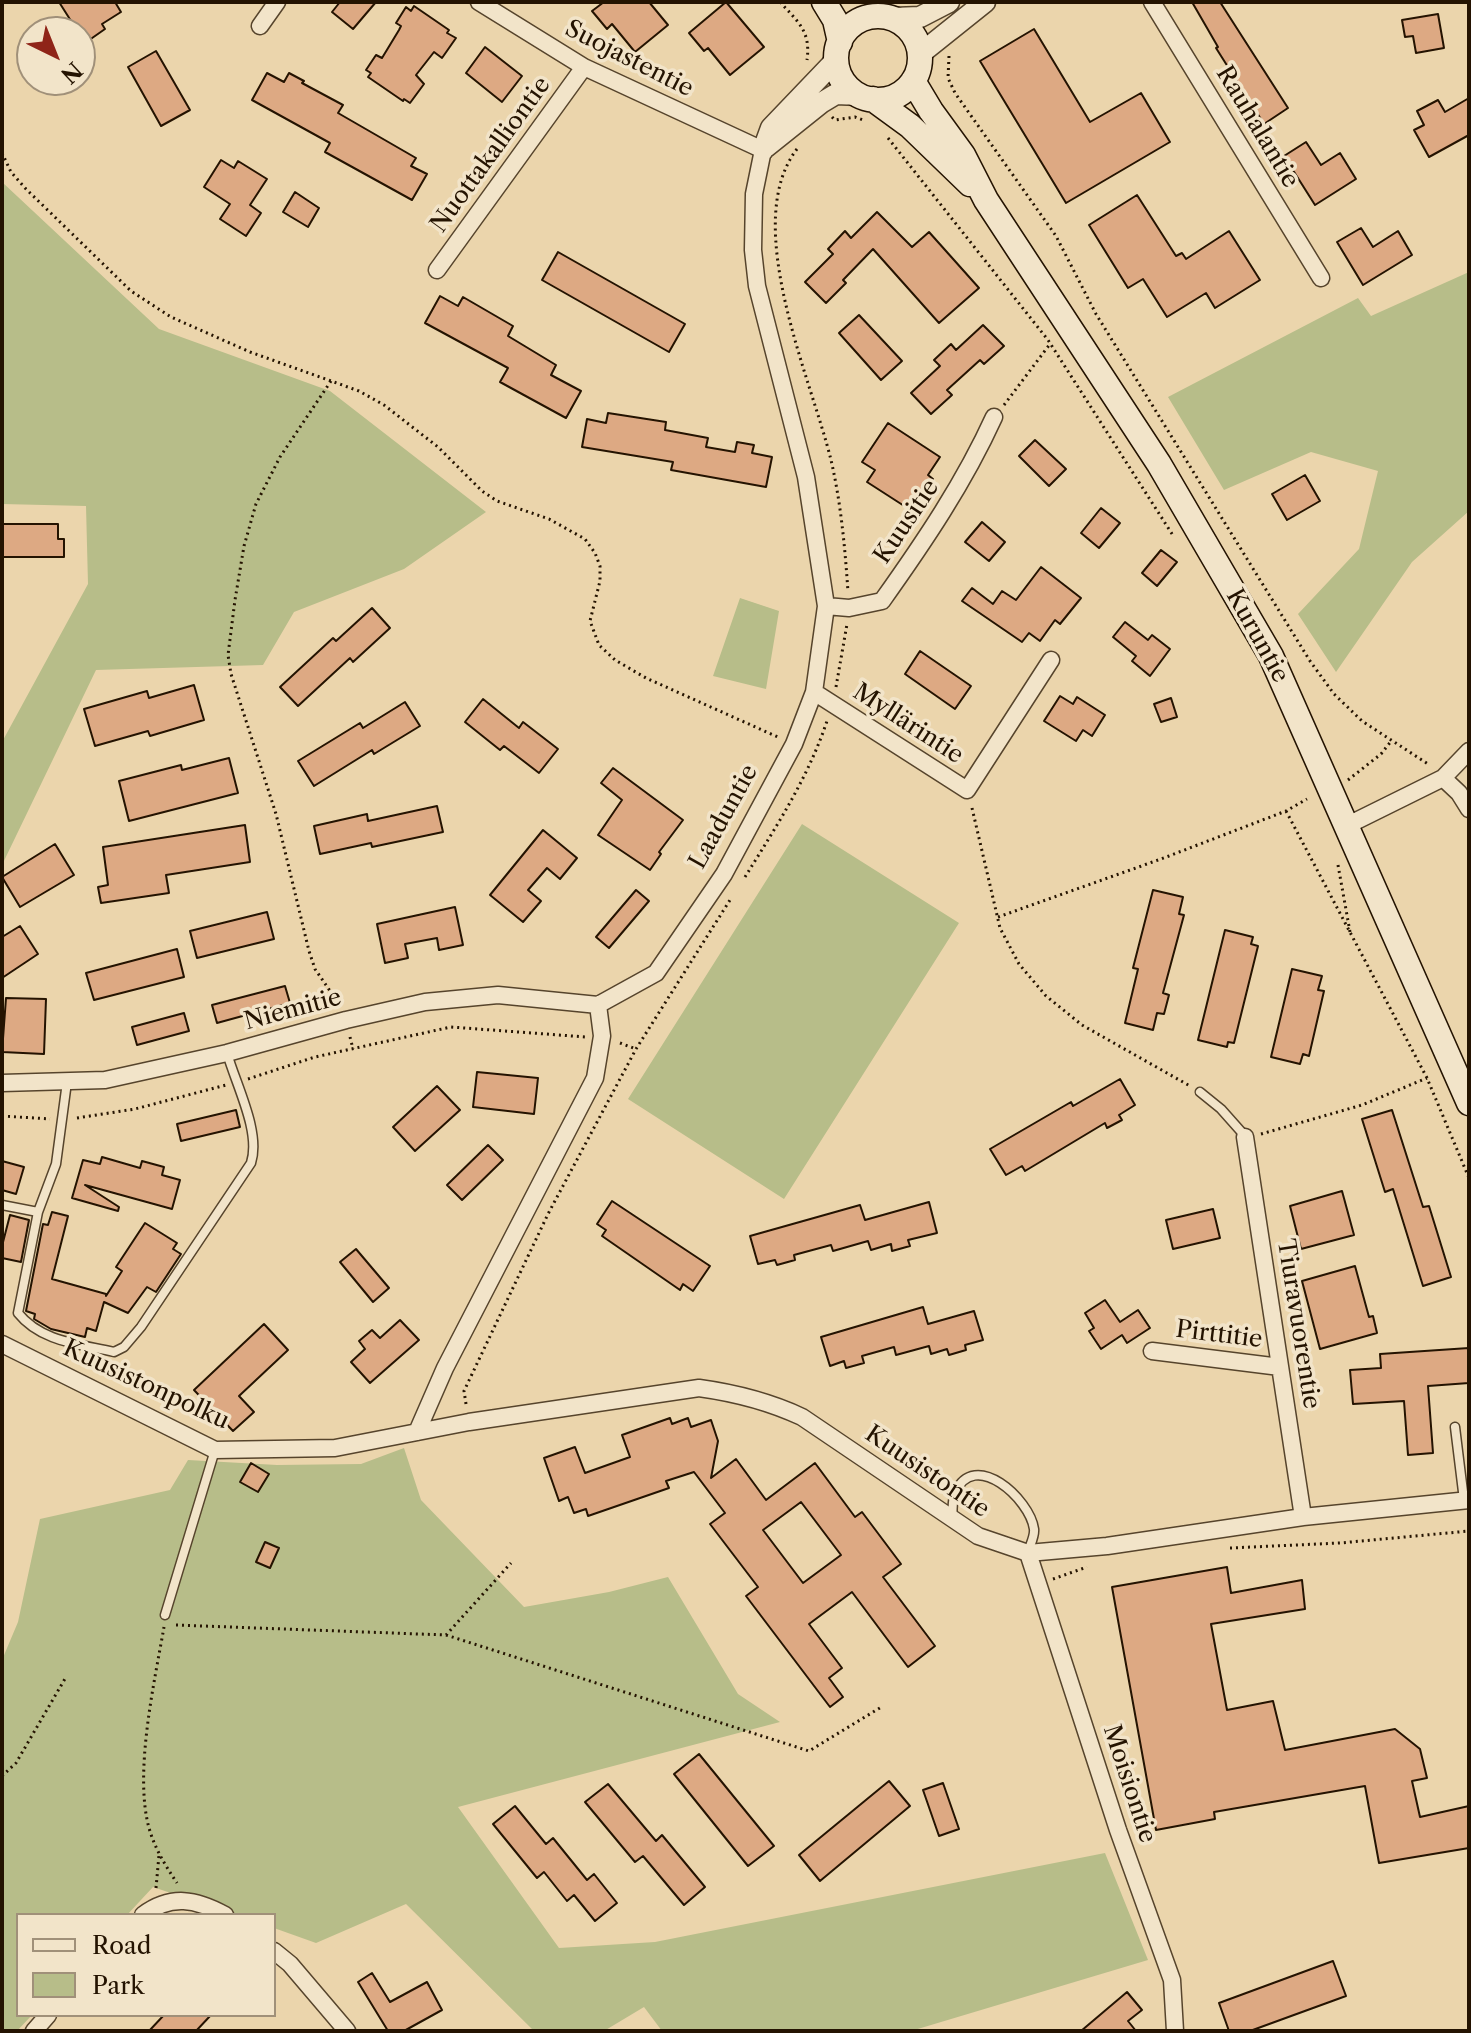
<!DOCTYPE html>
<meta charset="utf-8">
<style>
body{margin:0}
#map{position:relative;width:1471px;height:2033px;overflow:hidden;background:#ebd5ac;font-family:"Libre Caslon Text",serif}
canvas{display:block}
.frame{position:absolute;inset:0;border:4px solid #241301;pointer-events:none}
.legend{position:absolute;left:16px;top:1913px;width:260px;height:104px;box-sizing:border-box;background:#f2e4c9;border:2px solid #a09079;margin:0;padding:10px 14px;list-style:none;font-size:24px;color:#241301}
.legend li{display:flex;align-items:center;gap:16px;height:40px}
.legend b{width:40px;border:2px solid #a09079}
.north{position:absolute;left:16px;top:16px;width:80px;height:80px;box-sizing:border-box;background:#f2e4c9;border:2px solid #a09079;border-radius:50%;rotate:137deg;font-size:22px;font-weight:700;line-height:32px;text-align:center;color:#241301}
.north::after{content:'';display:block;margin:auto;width:28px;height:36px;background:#8f2418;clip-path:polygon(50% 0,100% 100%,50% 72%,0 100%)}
</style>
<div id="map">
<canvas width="1471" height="2033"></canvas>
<div class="frame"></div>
<ul class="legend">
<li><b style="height:10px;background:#f2e4c9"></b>Road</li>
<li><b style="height:22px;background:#b7bd89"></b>Park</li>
</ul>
<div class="north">N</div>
</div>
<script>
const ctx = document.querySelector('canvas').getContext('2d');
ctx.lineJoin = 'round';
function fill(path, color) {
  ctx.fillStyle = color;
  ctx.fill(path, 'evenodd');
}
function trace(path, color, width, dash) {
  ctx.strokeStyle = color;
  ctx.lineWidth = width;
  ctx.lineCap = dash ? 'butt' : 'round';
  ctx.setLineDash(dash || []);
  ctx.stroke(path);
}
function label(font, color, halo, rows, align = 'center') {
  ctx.font = font + ' "Libre Caslon Text",serif';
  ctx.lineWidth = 7;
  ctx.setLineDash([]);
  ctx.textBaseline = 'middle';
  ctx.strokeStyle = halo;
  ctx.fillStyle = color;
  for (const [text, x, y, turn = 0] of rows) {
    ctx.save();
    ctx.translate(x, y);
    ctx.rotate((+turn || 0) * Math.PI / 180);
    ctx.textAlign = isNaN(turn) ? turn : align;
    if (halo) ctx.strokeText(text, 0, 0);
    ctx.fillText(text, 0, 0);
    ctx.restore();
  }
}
fill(new Path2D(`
 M2 182 159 329 330 391 486 512 404 569 294 612 263 665 96 670 2 865V742L88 584 86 506 2 504Z
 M1469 272V511L1412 562 1336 672 1298 614 1359 549 1378 471 1311 452 1224 490 1168 397 1358 298 1371 316Z
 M740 598 779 611 766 689 713 676Z
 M802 824 959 923 784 1199 628 1099Z
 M404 1448 421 1500 524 1607 609 1592 668 1577 738 1694 780 1722 458 1807 559 1948 655 1942 1105 1853 1148 1960 911 2031H662L644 2007 604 2031H534L406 1904 316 1943 274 1928V1915H236L153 1887 127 1915H18V2015H32L17 2031H2V1660L18 1622 40 1519 170 1490 188 1460 277 1465 361 1464Z`), '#b7bd89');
const building = new Path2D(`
 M59 2H115L121 12 102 24 105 29 85 43Z
 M340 2H376L353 29 332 12Z
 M604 2H649L668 25 635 52 612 24 607 29 592 11Z
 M726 2 764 47 730 75 708 48 704 51 689 33Z
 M1192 2H1220L1288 108 1264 124 1216 48 1218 47Z
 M414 6 449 30 447 33 456 38 442 58 434 52 416 75 424 84 410 103 404 99 403 101 368 77 371 73 366 70 376 55 382 58 399 30 401 26 396 23 406 7 411 11Z
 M1438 14 1444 48 1416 53 1413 36 1405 37 1402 20Z
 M1034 29 1090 122 1141 93 1170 142 1066 203 980 61Z
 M485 47 522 76 502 102 466 73Z
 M156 51 190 110 161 126 128 67Z
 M267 73 284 82 289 73 304 81 302 83 343 105 338 113 416 158 411 166 427 174 412 200 325 152 330 143 252 100Z
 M1469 98V135L1429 157 1414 130 1424 125 1417 111 1438 100 1445 112Z
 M1306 142 1321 165 1340 153 1356 179 1315 205 1284 156Z
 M221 160 234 168 238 161 267 179 250 205 261 213 246 236 220 219 230 204 204 187Z
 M295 192 319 208 308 227 283 212Z
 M1137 195 1176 256 1182 253 1186 259 1229 231 1260 280 1215 308 1206 293 1167 317 1143 279 1128 288 1089 225Z
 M877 212 912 247 929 232 979 288 939 323 873 249 843 280 846 283 826 303 805 282 833 254 828 249 845 231 851 238Z
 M1361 228 1373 247 1398 231 1412 255 1363 285 1337 242Z
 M558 252 685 324 669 352 542 280Z
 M440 296 458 306 463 297 513 326 508 336 556 365 551 375 581 391 566 418 500 382 508 368 425 323Z
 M859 315 902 361 881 380 839 333Z
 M983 325 1004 346 984 364 980 360 947 390 952 395 931 414 911 393 940 366 934 360 951 344 956 350Z
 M608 413 666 422 665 430 708 438 706 447 735 452 737 442 754 445 752 453 772 457 766 487 671 470 673 462 582 447 587 419 606 423Z
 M888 423 940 457 928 475 933 479 912 511 867 482 875 470 862 462Z
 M1035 440 1066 469 1049 486 1019 456Z
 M1305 475 1320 501 1287 520 1272 494Z
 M1101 508 1120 523 1099 548 1081 533Z
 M982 522 1005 542 989 561 965 542Z
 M2 524H58V539H64V557H2Z
 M1161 550 1177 562 1157 586 1142 573Z
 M1041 567 1081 598 1060 624 1055 620 1040 641 1029 633 1022 642 962 601 972 588 993 604 1002 591 1016 600Z
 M372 608 390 628 353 662 350 658 298 706 280 687 333 638 336 641Z
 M1125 622 1148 640 1152 635 1170 649 1150 676 1132 661 1136 656 1113 637Z
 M920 651 971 686 955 709 905 674Z
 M194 685 204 720 150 736 148 731 95 746 84 709 147 691 149 698Z
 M1060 696 1073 704 1077 697 1105 715 1092 736 1083 730 1076 741 1044 721Z
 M1171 698 1177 717 1161 722 1154 704Z
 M483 699 519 728 523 722 558 749 539 773 504 746 500 750 465 722Z
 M405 702 420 726 374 754 372 750 314 786 298 761 360 723 363 728Z
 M229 758 238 793 129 821 119 781 181 765 182 770Z
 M613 768 683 820 659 852 661 854 650 870 598 835 622 800 601 783Z
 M437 806 443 832 372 847 371 843 320 854 314 826 367 814 368 821Z
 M245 825 250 862 166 875 169 893 101 903 98 887 108 885 103 847Z
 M543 830 577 858 560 879 547 868 528 890 541 901 523 922 490 895Z
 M55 844 74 875 20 907 2 877Z
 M636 890 649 901 609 948 596 937Z
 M1153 890 1183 897 1179 914 1184 915 1163 993 1169 995 1164 1014 1157 1013 1153 1030 1125 1023 1138 969 1133 968Z
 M455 907 463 945 439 950 437 938 405 944 408 958 385 963 377 924Z
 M267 912 274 939 197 958 190 931Z
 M20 926 38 954 2 978V937Z
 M1225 930 1253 937 1251 944 1258 946 1234 1043 1228 1042 1227 1047 1198 1040Z
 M177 949 184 977 94 1000 86 973Z
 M1292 969 1322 976 1318 990 1324 991 1309 1056 1303 1054 1300 1064 1271 1057Z
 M285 986 290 1003 217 1023 212 1005Z
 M6 998 46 999 44 1054 2 1052Z
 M184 1013 189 1031 137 1045 132 1027Z
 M477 1072 538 1078 534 1114 473 1107Z
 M1120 1079 1135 1105 1119 1115 1122 1120 1107 1128 1105 1123 1025 1171 1022 1166 1006 1175 990 1149 1071 1102 1073 1106Z
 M437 1086 460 1110 415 1151 393 1127Z
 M236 1110 240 1127 181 1141 177 1124Z
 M1392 1110 1423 1207 1429 1206 1451 1277 1423 1286 1393 1189 1385 1192 1362 1119Z
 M488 1145 503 1160 462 1200 447 1185Z
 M102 1157 140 1168 142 1161 164 1167 162 1175 180 1180 172 1209 85 1185 119 1207 118 1211 72 1198 83 1160 100 1164Z
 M2 1161 24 1167 16 1194 2 1190Z
 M1342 1191 1354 1235 1301 1249 1290 1206Z
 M612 1201 710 1266 693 1291 683 1284 680 1290 602 1236 606 1230 597 1224Z
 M929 1202 937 1233 908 1240 910 1246 892 1251 891 1244 871 1250 868 1241 833 1251 831 1245 794 1255 795 1260 777 1265 775 1260 758 1264 750 1236 860 1205 865 1220Z
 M1213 1209 1220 1238 1173 1249 1166 1220Z
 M52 1212 68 1216 52 1279 106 1294V1296L122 1271 116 1267 145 1223 177 1243 173 1249 181 1254 156 1292 147 1287 128 1313 104 1302 96 1331 87 1328 85 1337 51 1329 34 1319 35 1314 26 1311 43 1224 48 1225Z
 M10 1215 29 1220 21 1262 2 1258V1246Z
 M356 1249 389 1288 373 1302 340 1262Z
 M1355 1266 1369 1317 1373 1316 1377 1333 1320 1349 1302 1281Z
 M1105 1300 1120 1322 1138 1310 1150 1328 1127 1343 1122 1335 1101 1349 1089 1331 1094 1328 1085 1313Z
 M923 1307 928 1324 974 1311 983 1340 965 1345 966 1350 949 1355 947 1349 931 1354 929 1346 896 1355 894 1347 862 1356 864 1363 846 1368 844 1361 830 1366 821 1337Z
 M400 1320 419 1340 370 1383 351 1362 365 1349 359 1341 372 1330 380 1338Z
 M264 1324 288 1350 239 1396 254 1412 233 1431 194 1390Z
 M1469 1348V1383L1428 1386 1433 1453 1408 1455 1404 1401 1353 1404 1350 1370 1381 1368 1380 1354Z
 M670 1418 672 1424 688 1418 691 1427 711 1420 718 1441 711 1478 736 1459 766 1500 815 1463 855 1517 862 1512 901 1564 883 1577 935 1646 908 1667 852 1592 809 1624 842 1668 829 1678 843 1697 830 1707 746 1596 758 1587 710 1524 725 1513 694 1472 666 1481 669 1488 588 1516 586 1509 574 1513 568 1497 559 1501 544 1458 575 1447 585 1473 630 1457 622 1435ZM801 1502 841 1555 803 1583 763 1530Z
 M251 1463 269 1474 258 1492 240 1482Z
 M265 1542 279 1548 270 1568 256 1562Z
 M1227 1567 1231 1593 1302 1580 1305 1609 1211 1624 1227 1710 1273 1701 1285 1750 1395 1729 1420 1749 1427 1778 1412 1781 1420 1817 1469 1806V1848L1379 1863 1365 1786 1214 1812 1215 1819 1156 1830 1112 1587Z
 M699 1754 774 1846 748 1866 674 1774Z
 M889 1781 910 1806 820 1881 799 1855Z
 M943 1783 959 1829 939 1836 923 1790Z
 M608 1784 656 1841 662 1835 705 1887 684 1905 643 1856 635 1862 585 1802Z
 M515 1806 546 1844 553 1838 587 1880 594 1874 617 1903 595 1921 574 1895 567 1901 544 1872 537 1878 493 1824Z
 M1333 1961 1346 1996 1250 2031H1229L1219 2003Z
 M372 1973 390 2002 427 1982 442 2010 404 2031H388L358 1982Z
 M1127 1992 1142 2010 1128 2021 1136 2031H1081Z
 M164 2015H211L196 2031H149Z`);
fill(building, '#dda983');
trace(building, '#241301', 2);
const service = new Path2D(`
 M67 1082 56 1164 38 1212 18 1313C41 1342 80 1344 114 1352L124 1347 141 1327 251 1163C261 1132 236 1085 227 1053
 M1200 1092 1221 1109 1245 1136
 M2 1205 38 1212
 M1455 1427 1464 1500
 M952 1517C953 1510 952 1499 955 1493 974 1448 1030 1499 1034 1529 1035 1536 1030 1545 1028 1552
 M165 1615 215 1450`);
const minor = new Path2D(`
 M1152 2 1321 278
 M260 26 277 2
 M437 270 584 67
 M826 606 849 608 882 601C924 542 964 483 994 417
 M814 692 967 790 1051 660
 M1443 778 1459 793 1469 809
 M1346 826 1443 778 1469 751
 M2 1083 105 1080 227 1053 346 1020 425 1002 498 995 598 1005
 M1245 1137 1303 1517
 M2 1344 215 1450 335 1448 469 1422 699 1388C735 1393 768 1401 802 1417L978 1536 1028 1553 1107 1546 1303 1517 1469 1500
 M1152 1351 1280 1367
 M417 1432 445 1368 595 1078 602 1036 598 1005 656 973 724 874 794 744 814 692 826 606 806 477 757 286 753 250 754 194 763 150 584 67 479 2
 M1028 1553 1118 1830 1172 1980 1175 2031
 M143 1915C171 1894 196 1899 225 1915
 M274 1951 290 1964 347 2031
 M34 2031 48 2015`);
const tertiary = new Path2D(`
 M893 18 920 17 949 2
 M920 54 985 2
 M766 147 821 103 836 94 860 95
 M763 150 771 128 837 59`);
const secondary = new Path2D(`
 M824 2 835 20 840 42
 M836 58a42 42 0 1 1 84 0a42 42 0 1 1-84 0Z
 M913 81 931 111 963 155 986 200 1159 464 1271 656 1469 1103
 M873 99 910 126 970 184`);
trace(service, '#56442c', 11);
trace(minor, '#56442c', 19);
trace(tertiary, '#56442c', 23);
trace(secondary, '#241301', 27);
trace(new Path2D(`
 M780 2C798 22 811 31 807 60
 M949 56 948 78 955 93 1056 236 1096 314 1310 661 1334 694 1362 721 1428 764
 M832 117 835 120 855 117 863 120
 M888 138 1048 340 1174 537
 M797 149C740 223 811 378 831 460 841 503 845 548 848 592
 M2 153 11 172 26 189 131 291 171 317 250 352 359 391 384 405 438 447 482 491 497 501 549 519 585 539 595 553 600 566V581L590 621 599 645 615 660 646 678 780 738
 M331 381 280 457 256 504 244 546 235 600 228 655 231 674 276 814 309 951 315 969 339 1004
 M1004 405 1050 344
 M836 687 847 624
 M1348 780 1381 754 1392 740
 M972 808 1000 928 1019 964 1046 996 1082 1025 1190 1086
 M1286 811 1427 1078 1469 1178
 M1338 865 1350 932
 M745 877C776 827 808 778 827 721
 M998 917 1161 859 1286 811 1307 799
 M350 1037 353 1049
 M620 1043 636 1049
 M248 1079 315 1057 451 1027 586 1037
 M2 1116 50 1119
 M77 1118 135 1109 226 1085
 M1261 1134 1362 1105 1427 1078
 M466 1404 464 1391 548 1214 636 1049 730 900
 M1230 1548 1340 1543 1469 1531
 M1053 1579 1087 1567
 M176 1625 446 1635 511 1563
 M164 1627C154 1684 134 1773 149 1828 155 1849 165 1865 177 1883
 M446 1635 809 1751 883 1706
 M2 1776 16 1763 66 1677
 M156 1888 159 1855`), '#241301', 3, [2, 4]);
trace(service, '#f2e4c9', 8);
trace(minor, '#f2e4c9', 16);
trace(tertiary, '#f2e4c9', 20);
trace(secondary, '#f2e4c9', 24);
label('24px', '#241301', '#f2e4c9', [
 ["Suojastentie",629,59,27],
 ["Rauhalantie",1257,127,59],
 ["Nuottakalliontie",491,155,-54],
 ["Kuusitie",907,522,-56],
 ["Kuruntie",1257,636,61],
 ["Myllärintie",908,724,33],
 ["Laaduntie",724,817,-61],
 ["Niemitie",293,1010,-15],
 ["Tiuravuorentie",1298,1324,81],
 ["Pirttitie",1219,1335,7],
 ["Kuusistonpolku",146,1385,25],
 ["Kuusistontie",927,1472,34],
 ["Moisiontie",1129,1784,72]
]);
</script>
